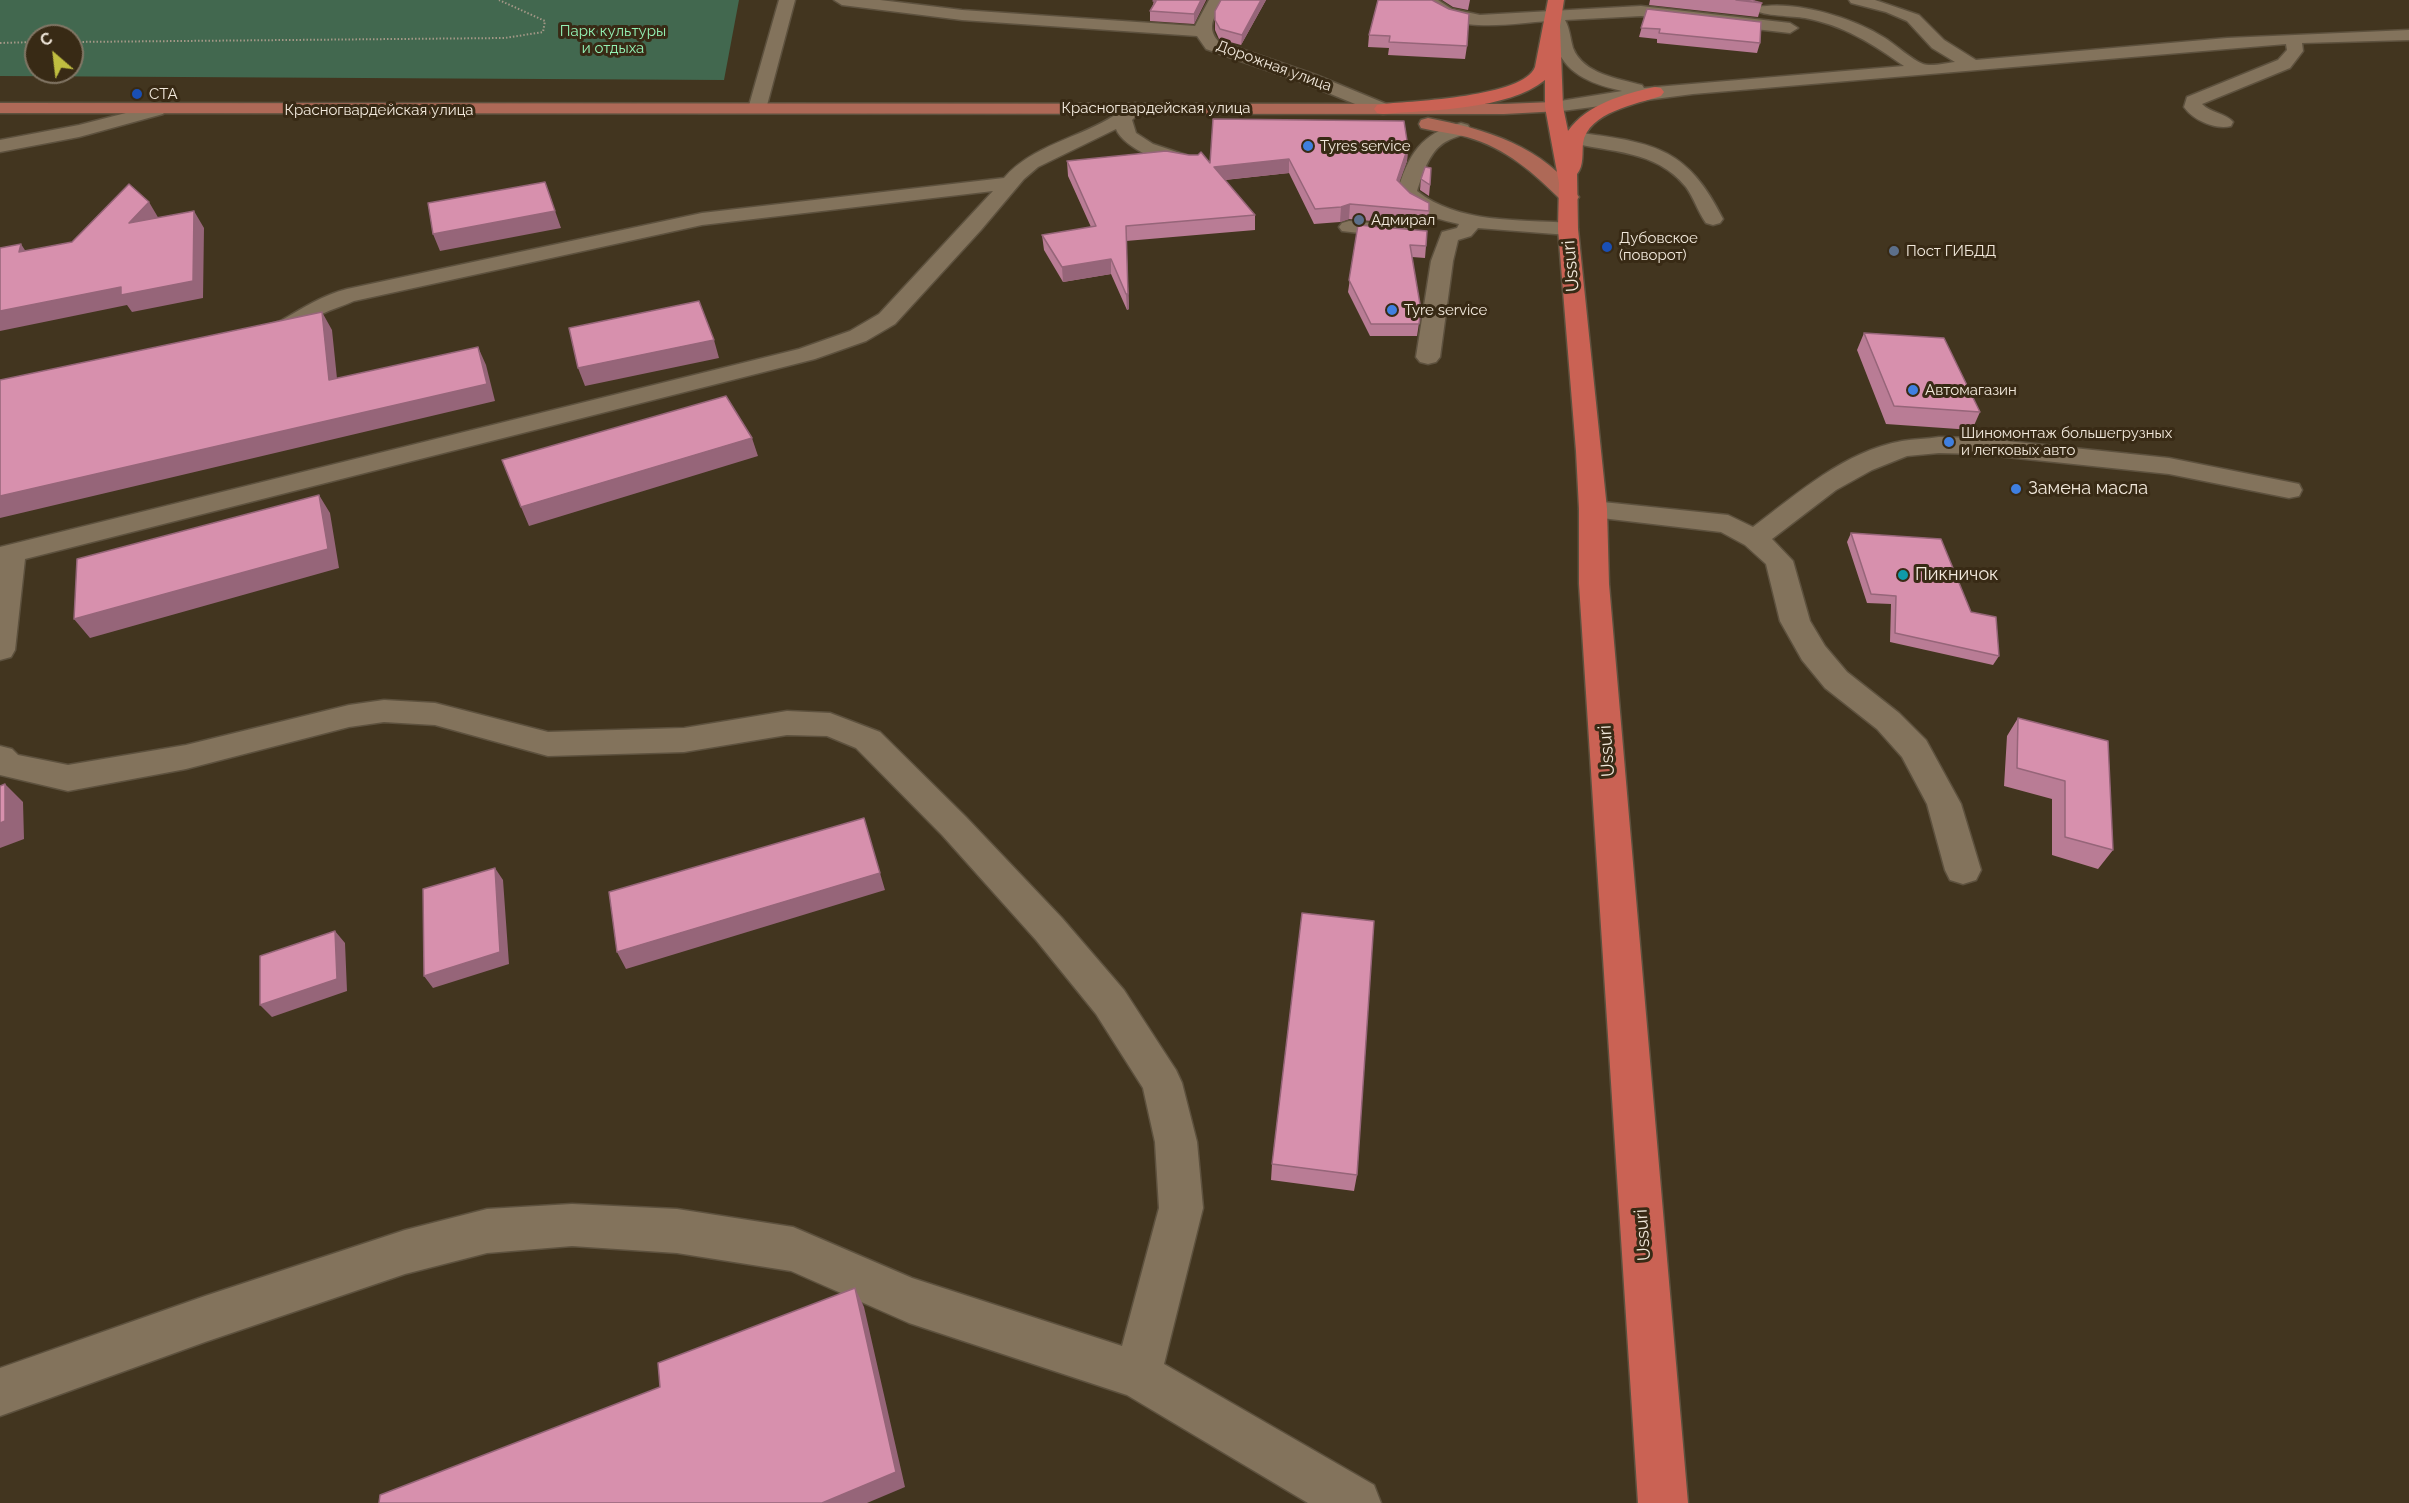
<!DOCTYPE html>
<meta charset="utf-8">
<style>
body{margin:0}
#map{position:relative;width:2409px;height:1503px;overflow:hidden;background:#42351f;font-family:Raleway,sans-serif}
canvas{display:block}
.north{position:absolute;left:24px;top:24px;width:60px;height:60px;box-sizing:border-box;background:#382a15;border:2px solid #827665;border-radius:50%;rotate:332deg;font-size:16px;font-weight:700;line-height:24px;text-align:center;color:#f2e9dc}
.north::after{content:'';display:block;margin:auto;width:21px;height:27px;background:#c0be40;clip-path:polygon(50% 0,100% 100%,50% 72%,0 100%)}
</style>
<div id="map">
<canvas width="2409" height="1503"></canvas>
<div class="north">С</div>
</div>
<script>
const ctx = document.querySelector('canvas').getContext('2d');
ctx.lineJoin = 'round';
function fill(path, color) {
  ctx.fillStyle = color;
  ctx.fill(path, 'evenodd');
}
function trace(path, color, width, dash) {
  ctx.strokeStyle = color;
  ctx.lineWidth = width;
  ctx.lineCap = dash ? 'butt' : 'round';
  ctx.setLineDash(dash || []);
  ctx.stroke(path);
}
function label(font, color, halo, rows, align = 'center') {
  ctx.font = font + ' Raleway,sans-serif';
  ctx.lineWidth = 6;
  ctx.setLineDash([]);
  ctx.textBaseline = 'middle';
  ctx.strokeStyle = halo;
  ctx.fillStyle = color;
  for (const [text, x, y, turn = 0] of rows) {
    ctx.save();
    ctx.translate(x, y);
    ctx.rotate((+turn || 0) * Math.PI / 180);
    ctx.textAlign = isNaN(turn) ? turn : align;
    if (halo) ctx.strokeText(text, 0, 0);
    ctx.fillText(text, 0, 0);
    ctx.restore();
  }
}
fill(new Path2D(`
 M0 0H739L724 80 0 76ZM36 36H72V72H36Z`), '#42684f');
const minor = new Path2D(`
 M779 0H795L766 109 763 113H751L748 109Z
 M834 0H880L962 10 1195 26 1209 0H1225C1216 14 1205 26 1218 41L1316 75 1389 105 1392 109 1389 113H1377L1304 83 1206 49 1197 36 962 20 842 5Z
 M1422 0H1438L1452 9 1480 15 1641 6 1790 23 1798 28 1790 33 1641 16 1565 20C1570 29 1570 38 1573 48 1583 74 1619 79 1642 85L1644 88 1904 66C1873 44 1843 25 1805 18 1794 16 1761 16 1756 10L1758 7C1796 0 1854 18 1885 38 1896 45 1912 60 1923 64 1931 67 1947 63 1955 62L1932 48 1907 21 1886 12 1851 3 1849 0H1875L1919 15 1944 40 1976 60 2227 38 2409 30V40L2302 43 2303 51 2290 68 2202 104C2210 113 2226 113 2233 122L2231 126C2215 130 2193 120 2184 107L2187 97 2278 60 2287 50 2286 44 1693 94 1554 112 1548 111 1545 107 1548 103 1622 91C1596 85 1567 76 1557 48 1554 39 1553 30 1549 21 1511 23 1449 37 1422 0Z
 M1135 103 1141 104 1144 108 1132 120 1136 133 1153 144 1198 159 1201 163 1198 167C1178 172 1123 149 1116 129L1038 167 1024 179 981 230 895 324 866 341 815 359 25 559 15 650 11 657 0 660V547L799 349 850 331 879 314 993 191 702 225 354 301C343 306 332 309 322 314 301 324 281 345 256 339L252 334C259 325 272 325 282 320 303 308 323 295 347 289L702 213 1004 178C1032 145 1080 138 1115 115 1123 111 1126 105 1135 103Z
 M157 105 163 106 166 110 163 114 79 137 0 152V140L79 125Z
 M1461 123 1468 125 1470 129C1465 136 1457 136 1449 140 1430 148 1423 173 1417 191 1458 224 1519 219 1568 223L1575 225 1578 229 1575 233 1568 235 1478 228 1471 236 1458 240 1453 261 1440 357 1436 362 1428 364 1420 362 1416 357 1431 261 1442 232 1457 228 1459 224C1437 219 1411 213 1397 193 1408 155 1421 133 1461 123Z
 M1575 132C1652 143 1686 145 1723 219L1720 223 1713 225 1706 223C1698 212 1694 198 1686 187 1655 149 1611 153 1568 142L1566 138 1568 134Z
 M1349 221 1402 226 1409 228 1412 232 1409 236 1402 238 1342 231 1339 227 1342 223Z
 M1939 437 1978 438 2169 458 2299 484 2302 490 2299 496 2289 498 2169 474 1978 454 1939 453 1907 456 1872 470 1836 490 1772 539 1793 561 1810 621 1825 646 1847 672 1899 713 1926 740 1961 804 1981 870 1976 880 1963 884 1950 880 1945 870 1927 804 1902 757 1877 729 1825 688 1802 660 1780 621 1766 564 1745 545 1721 532 1593 517 1583 515 1579 509 1583 503 1593 501 1728 515 1753 527C1798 493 1845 451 1902 441 1914 439 1927 439 1939 437Z
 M384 700 435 703 548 732 684 728 787 711 830 713 880 732 966 817 1062 918 1124 990 1176 1070 1182 1083 1197 1142 1203 1208 1164 1364 1374 1485 1381 1503H1308L1127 1395 909 1323 791 1271 677 1253 572 1246 487 1253 405 1274 205 1342 0 1416V1368L205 1296 405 1230 487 1209 572 1204 677 1209 793 1227 912 1278 1122 1346 1159 1208 1155 1142 1143 1088 1096 1014 1036 940 942 835 856 748 827 736 787 735 684 752 548 756 435 725 384 722 349 727 186 769 68 791 0 775V746L12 749 18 755 68 765 186 745 349 705Z`);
const major = new Path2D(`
 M1554 102 1560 103 1563 107 1560 111 1504 114 0 113V103L1504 104Z
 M1428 118C1485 129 1544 146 1579 197L1576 201H1562C1534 173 1506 148 1467 137 1452 133 1437 132 1421 128L1419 124 1421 120Z`);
const highway = new Path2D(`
 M1548 0H1564L1560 26 1563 107 1568 131C1587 104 1624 94 1655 87L1661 88 1664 92 1661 96C1637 104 1588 112 1583 143 1582 153 1584 166 1577 174L1578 229 1607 509 1609 584 1688 1503H1638L1579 584V509L1576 451 1558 229 1559 183 1545 107V80C1508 110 1430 110 1383 114L1377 113 1374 109 1377 105 1383 104C1413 101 1524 97 1535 67Z`);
trace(minor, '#5d513e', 3);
trace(major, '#5d513e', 3);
trace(highway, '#5d513e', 3);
trace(new Path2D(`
 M72 42 505 38 543 32 545 21 499 0
 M0 43 36 42`), '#a29786', 2, [1.5, 2]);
fill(minor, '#83735c');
fill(major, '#ae6957');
fill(highway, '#ca6254');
fill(new Path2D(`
 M1154 0H1206L1194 24 1150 21V11L1153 5Z
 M1221 0H1266L1241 45 1219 39 1215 30V20Z
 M1378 0 1467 46 1465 59 1388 55 1389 48 1368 47 1369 35Z
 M1442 0H1470L1468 10 1453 7Z
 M1650 0H1754V1L1762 3 1758 17 1649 5Z
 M1647 9 1760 43 1757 53 1657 43V39L1639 37Z
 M1408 147 1407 161 1399 182 1429 211 1427 226 1349 219 1340 222 1314 224 1289 173 1225 180 1255 215V230L1126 241 1129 309 1127 310 1111 274 1063 282 1044 250 1042 235 1091 227 1068 176 1067 161 1210 163Z
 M1421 179 1430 185 1429 196 1420 190Z
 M1358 225 1426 246 1425 258 1412 257 1421 310 1417 336H1370L1348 292Z
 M1864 333 1980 412 1972 430 1886 424 1857 350Z
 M1851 533 1971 612 1999 656 1993 665 1890 642 1891 604 1867 603 1847 542Z
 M2018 718 2108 741 2113 850 2098 869 2052 855V799L2004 786 2007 736Z
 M1272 1164 1357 1175 1354 1191 1271 1180Z`), '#b97c95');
fill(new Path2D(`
 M1201 0H1206L1194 24V14Z
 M1261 0H1266L1241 45 1242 35Z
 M1408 147 1407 161 1395 194 1397 180Z
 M1289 159V173L1214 181V167Z
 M545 182 561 228 440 251 433 234Z
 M149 202 159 219 129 223Z
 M1350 204 1349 219 1340 222 1341 207Z
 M194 211 204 228 203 298 132 312 127 305 0 331V311Z
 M1126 226 1129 309 1127 310 1126 294Z
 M21 244 32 261 19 252Z
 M1111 259V274L1063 282 1062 267Z
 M322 312 332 330 339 398 329 380Z
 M714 340 719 358 585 386 578 368Z
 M478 347 486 365 495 401 0 518V496Z
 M752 438 758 456 529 526 521 507Z
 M319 495 330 513 339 568 90 638 74 619Z
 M5 784 23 802 24 839 0 848V823Z
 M495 868 503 880 509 964 433 988 424 976Z
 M880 873 885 890 626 969 617 952Z
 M335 931 345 943 347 991 272 1017 260 1005Z
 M855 1288 864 1307 905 1487 867 1503H822Z`), '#966579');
const building = new Path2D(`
 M1154 0H1201L1194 14 1150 11 1156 1H1153Z
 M1221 0H1261L1242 35 1220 29 1215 20V11Z
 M1378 0H1432L1449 9 1469 14 1467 46 1389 42 1390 36 1369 35Z
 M1736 0H1754V1L1762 3Z
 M1647 9 1761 22 1760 43 1659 33 1660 29 1641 28Z
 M1213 119 1404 121 1408 147 1397 180 1410 193 1429 203V211L1350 204 1341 207 1315 209 1289 159 1214 167 1255 215 1126 226 1128 294H1126L1111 259 1062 267 1042 235 1096 226 1067 161 1166 151 1189 155H1198L1201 152 1210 163Z
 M1425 167 1431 168 1430 185 1421 179Z
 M545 182 555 211 433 234 428 203Z
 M129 184 149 202 129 223 194 211 193 281 121 295V287L0 311V248L21 244 19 252 72 242Z
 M1358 225 1427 231 1426 246 1410 245 1421 310 1419 324H1371L1349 280Z
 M699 301 714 340 578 368 569 328Z
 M322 312 329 380 478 347 487 384 0 496V380Z
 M1864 333 1944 338 1980 412 1894 406Z
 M726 396 752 438 521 507 502 460Z
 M319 495 328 549 74 619 77 559Z
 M1851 533 1941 539 1971 612 1996 617 1999 656 1895 633 1896 596 1871 594Z
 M2018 718 2108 741 2113 850 2065 837V781L2017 768Z
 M5 784V821L0 823V786Z
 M864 818 880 873 617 952 609 892Z
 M495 868 500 952 424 976 423 889Z
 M1302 913 1374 921 1357 1175 1272 1164Z
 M335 931 337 979 260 1005V956Z
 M855 1288 896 1472 822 1503H379L380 1495 660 1387 658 1363Z`);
fill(building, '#d790ad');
trace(building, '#966579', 1.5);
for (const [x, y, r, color] of [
 [137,94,6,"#1a4fb4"],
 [1308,146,6,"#3f7fe0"],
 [1359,220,6,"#5c6f8a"],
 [1607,247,6,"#1a4fb4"],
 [1894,251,6,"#5c6f8a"],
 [1392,310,6,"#3f7fe0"],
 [1913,390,6,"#3f7fe0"],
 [1949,442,6,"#3f7fe0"],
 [2016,489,6,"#3f7fe0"],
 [1903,575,6,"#0f9aa8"]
]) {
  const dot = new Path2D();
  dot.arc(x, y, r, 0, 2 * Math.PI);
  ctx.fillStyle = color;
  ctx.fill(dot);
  trace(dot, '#382a15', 2);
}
label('15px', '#94f2b5', '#382a15', [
 ["Парк культуры",613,31],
 ["и отдыха",613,48]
]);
label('15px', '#f2e9dc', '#382a15', [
 ["Дорожная улица",1274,66,20],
 ["Красногвардейская улица",1156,108],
 ["Красногвардейская улица",379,110]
]);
label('15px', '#f2e9dc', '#382a15', [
 ["СТА",149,94],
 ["Tyres service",1320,146],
 ["Адмирал",1371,220],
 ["Дубовское",1619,238],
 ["(поворот)",1619,255],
 ["Пост ГИБДД",1906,251],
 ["Tyre service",1404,310],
 ["Автомагазин",1925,390],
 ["Шиномонтаж большегрузных",1961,433],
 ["и легковых авто",1961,450]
], 'left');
label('18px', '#f2e9dc', '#382a15', [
 ["Ussuri",1571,266,-95],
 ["Ussuri",1607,751,-94],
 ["Ussuri",1643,1235,-94]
]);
label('18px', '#f2e9dc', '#382a15', [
 ["Замена масла",2028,489],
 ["Пикничок",1915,575]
], 'left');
</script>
